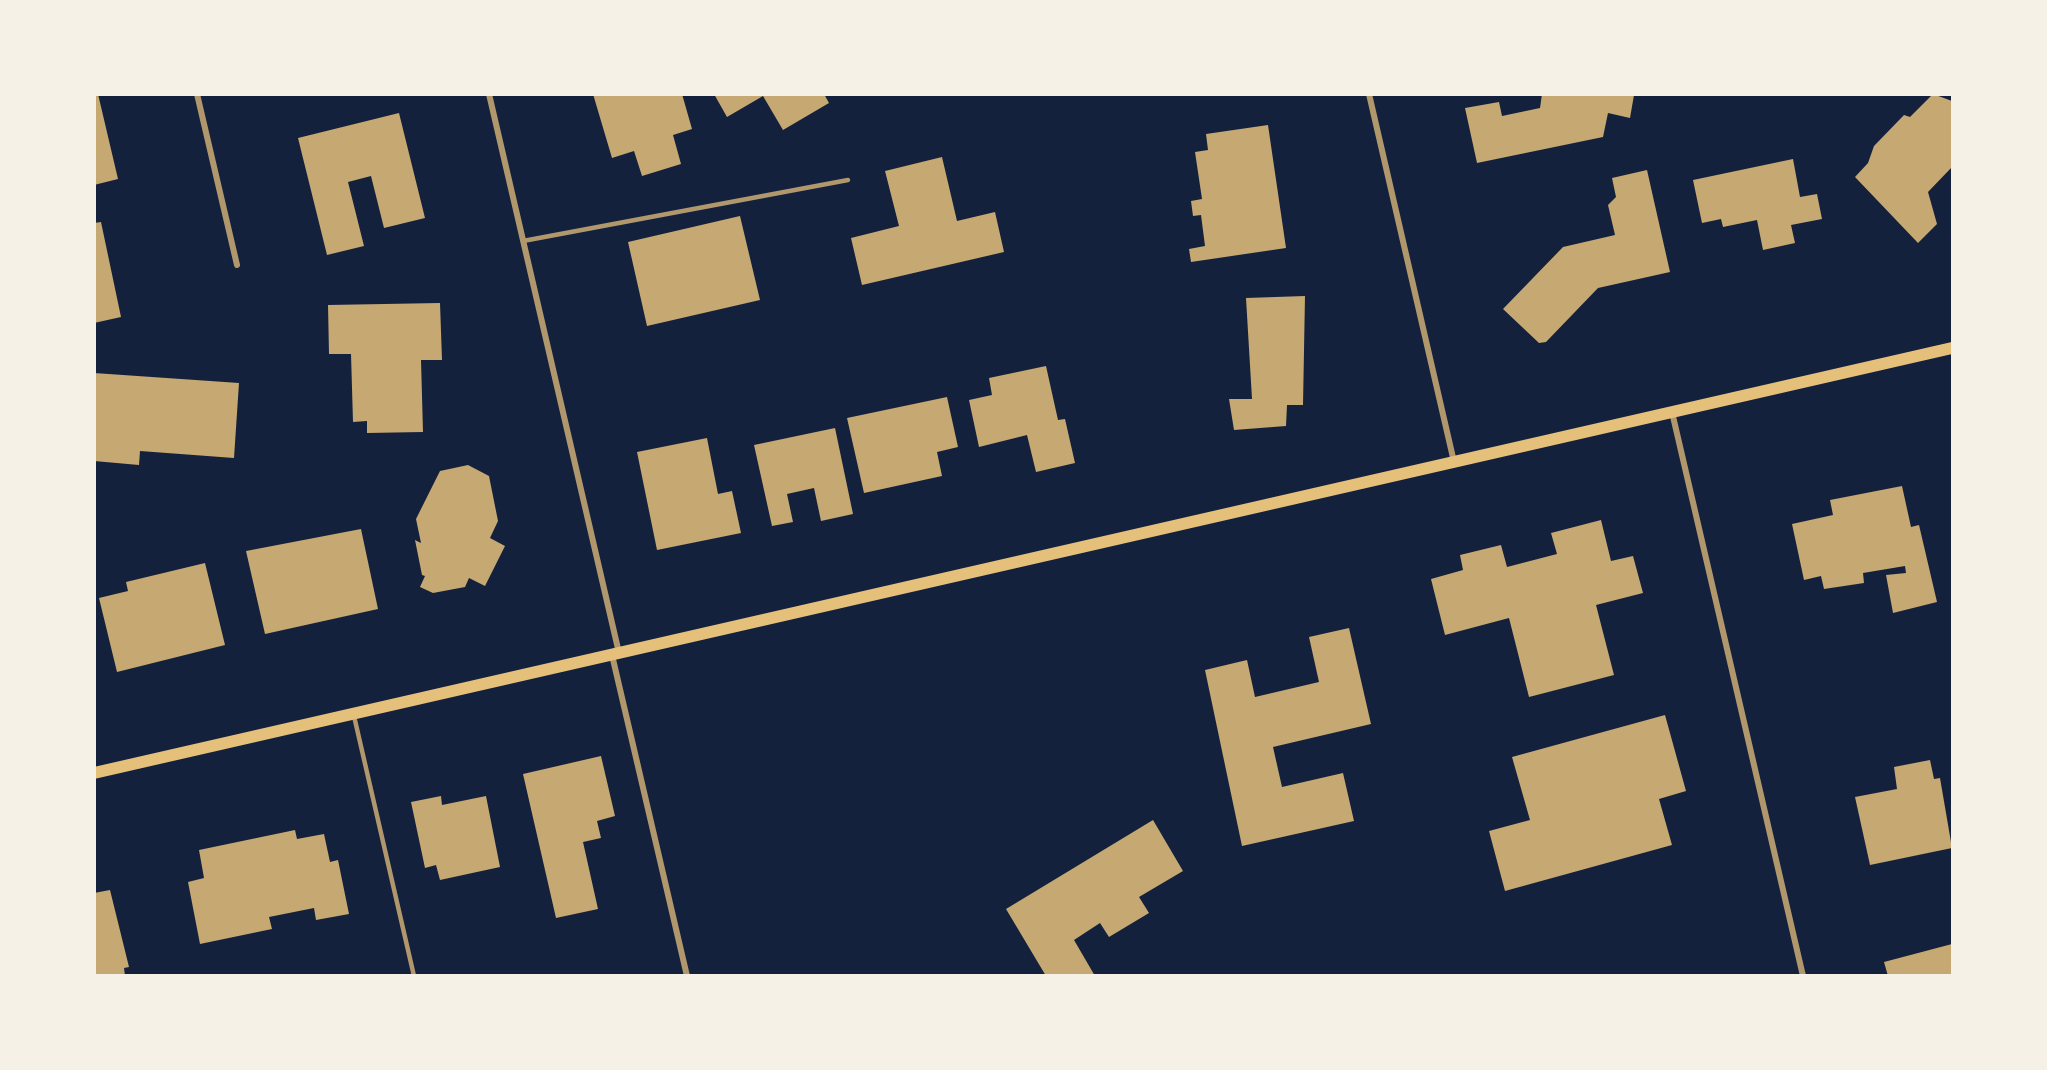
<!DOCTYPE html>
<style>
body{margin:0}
#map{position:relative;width:2047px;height:1070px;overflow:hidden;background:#14213d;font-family:Raleway,sans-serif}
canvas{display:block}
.frame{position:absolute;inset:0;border:96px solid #f6f1e7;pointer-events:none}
</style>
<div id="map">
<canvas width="2047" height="1070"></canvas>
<div class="frame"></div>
</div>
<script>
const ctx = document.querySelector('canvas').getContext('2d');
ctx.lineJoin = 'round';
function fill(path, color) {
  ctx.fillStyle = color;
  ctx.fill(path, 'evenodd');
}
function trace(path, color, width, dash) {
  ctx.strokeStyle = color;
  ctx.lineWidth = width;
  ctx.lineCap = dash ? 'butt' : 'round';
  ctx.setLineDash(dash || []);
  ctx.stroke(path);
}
fill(new Path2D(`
 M94 94H98L118 179 94 185Z
 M593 94H682L692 129 673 135 681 164 642 176 634 151 612 158Z
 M714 94H824L829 103 783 130 763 96 727 117Z
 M1542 94 1634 95 1630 118 1608 113 1603 137 1477 163 1465 108 1499 102 1502 116 1540 108Z
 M1933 94 1952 101V167L1928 192 1937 224 1918 243 1855 177 1868 163 1874 146 1904 115 1910 117Z
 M399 113 425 218 384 228 371 176 348 182 364 246 327 255 298 138Z
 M1268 125 1286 248 1191 262 1189 249 1205 246 1201 215 1193 216 1191 201 1202 199 1195 152 1208 150 1206 134Z
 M942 157 957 221 995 212 1004 252 862 285 851 238 899 226 885 171Z
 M1793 159 1800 197 1817 194 1822 219 1791 225 1795 243 1763 250 1757 220 1723 227 1721 219 1702 223 1693 180Z
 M1647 170 1670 272 1598 288 1546 342 1539 343 1503 309 1563 247 1615 235 1608 205 1616 197 1612 178Z
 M740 216 760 300 647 326 628 242Z
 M101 222 121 317 94 323V223Z
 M1305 296 1303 405H1287L1286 426 1234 430 1229 399H1252L1246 298Z
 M440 303 442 360H421L423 432 367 433V421L353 422 351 354H329L328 305Z
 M1046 366 1058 420 1065 419 1075 463 1036 472 1027 435 979 447 969 400 992 395 989 378Z
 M94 373 239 383 234 458 140 451 139 465 94 461Z
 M947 397 958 447 937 452 942 476 864 493 847 418Z
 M835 428 853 514 821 521 814 488 787 494 793 522 772 526 754 445Z
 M707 438 718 494 732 491 741 533 657 550 637 452Z
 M468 465 489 476 498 521 490 538 505 546 485 586 469 578 465 587 433 593 420 587 425 576 422 575 415 540 421 543 416 519 440 471Z
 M1902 486 1911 527 1919 525 1937 602 1893 613 1886 575 1906 573 1905 566 1863 573 1864 583 1824 589 1821 576 1804 580 1792 524 1833 515 1830 500Z
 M1601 520 1611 561 1633 556 1643 593 1596 605 1614 675 1529 697 1509 618 1445 635 1431 579 1463 570 1460 555 1501 545 1507 567 1557 554 1551 533Z
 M361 529 378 609 265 634 246 551Z
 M205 563 225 645 117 672 99 598 128 591 126 582Z
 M1349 628 1371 724 1273 747 1282 787 1343 773 1354 821 1242 846 1205 670 1247 660 1255 697 1319 682 1309 637Z
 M1665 715 1686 791 1659 799 1672 845 1505 891 1489 831 1530 820 1512 757Z
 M601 756 615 816 597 821 601 838 583 842 598 909 556 918 523 774Z
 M1930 760 1934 779 1940 778 1952 848 1870 865 1855 797 1897 789 1894 767Z
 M441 796 442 805 486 796 500 867 440 880 436 865 425 868 411 802Z
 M1153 820 1183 871 1139 897 1149 913 1109 937 1100 923 1074 940 1095 976H1046L1006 909Z
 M295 830 297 839 324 834 330 862 338 860 349 914 316 920 314 908 269 917 272 929 200 944 188 882 204 878 199 850Z
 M110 890 129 967 124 968 125 976H94V893Z
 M1952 944V976H1888L1884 962Z`), '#c6a872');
trace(new Path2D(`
 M523 241 848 180
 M354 716 414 976`), '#b1986c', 4.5);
trace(new Path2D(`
 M197 94 237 265
 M489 94 619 653
 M1369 94 1454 462
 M1672 412 1803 976
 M612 655 687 976`), '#b1986c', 6);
trace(new Path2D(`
 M94 773 1952 348`), '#e5c07b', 12);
</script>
